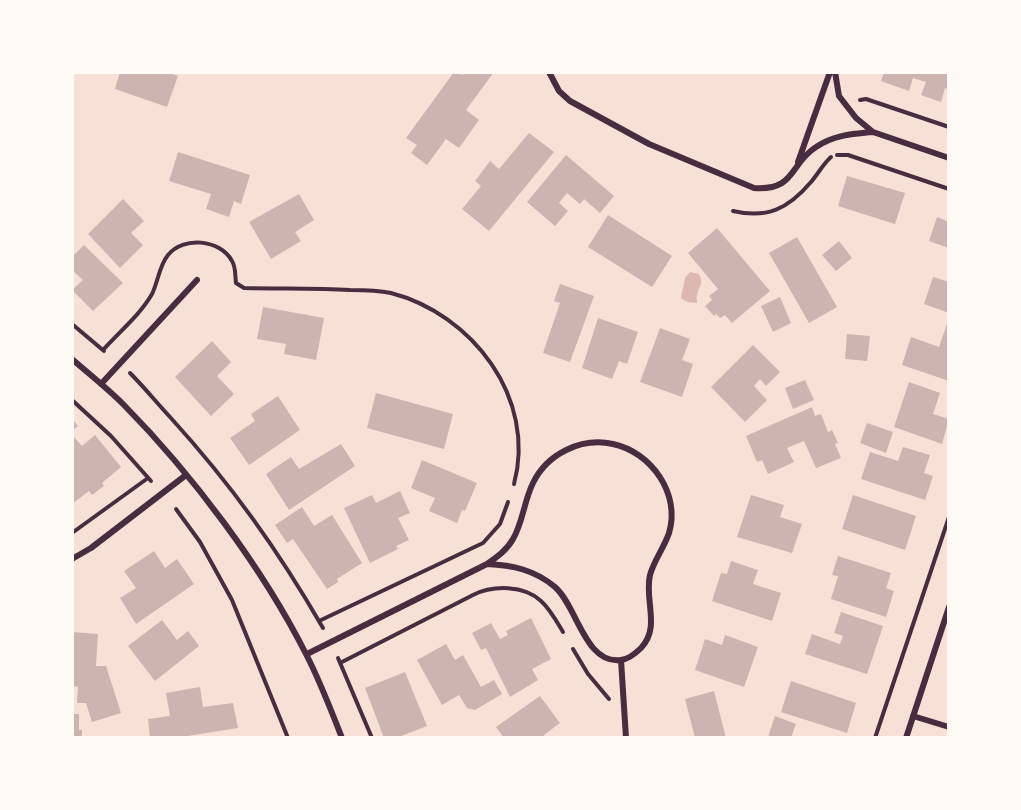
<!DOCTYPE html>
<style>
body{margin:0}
#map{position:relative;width:1021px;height:810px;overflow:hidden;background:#f7e1d7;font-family:"Libre Baskerville",serif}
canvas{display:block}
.frame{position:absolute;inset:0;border:74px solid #fffaf5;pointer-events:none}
</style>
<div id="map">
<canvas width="1021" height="810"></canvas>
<div class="frame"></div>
</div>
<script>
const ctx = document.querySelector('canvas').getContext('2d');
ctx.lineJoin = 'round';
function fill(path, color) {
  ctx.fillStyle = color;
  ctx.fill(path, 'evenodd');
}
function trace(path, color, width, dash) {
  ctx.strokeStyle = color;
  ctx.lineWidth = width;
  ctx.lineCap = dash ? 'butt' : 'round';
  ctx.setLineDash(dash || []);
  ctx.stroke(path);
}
fill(new Path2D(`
 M690 272 699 274C704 284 699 286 697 295 696 297 697 300 697 303L687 302 681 298 685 278Z`), '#dcb8b0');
fill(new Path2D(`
 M120 72H167L178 76 167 107 115 89Z
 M454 72 463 75 464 72H494L466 110 479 120 459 148 446 139 427 165 411 153 417 145 406 138Z
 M884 72H949V90L945 88 941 102 921 95 926 82 913 78 909 91 881 81Z
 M529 133 554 152 489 231 462 209 481 186 475 181 490 161 499 169Z
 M178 152 250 175 241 204 234 201 229 217 206 209 211 194 169 181Z
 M566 155 614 196 600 213 584 199 580 204 567 193 559 203 568 211 555 226 527 202Z
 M847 176 905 193 895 224 838 206Z
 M299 194 314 220 295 232 301 241 271 259 249 222Z
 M123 199 144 221 131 233 143 245 120 268 88 234Z
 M608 215 672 256 652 287 588 247Z
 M937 217 949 222V248L929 241Z
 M717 228 770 291 732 323 725 315 720 318 716 314 714 316 705 306 712 300 709 296 718 289 688 253Z
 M797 237 837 307 809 323 769 253Z
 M839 241 852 258 836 271 822 255Z
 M84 245 123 283 93 311 72 290 83 280 72 270V257Z
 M933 277 949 282V313L924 304Z
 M560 284 594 296 570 362 543 353 560 303 554 301Z
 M780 297 791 323 773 332 761 306Z
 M263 307 324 318 316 360 284 354 286 344 257 339Z
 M598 318 638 332 627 364 619 361 612 379 582 368Z
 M949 318V381L902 365 911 337 939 347Z
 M660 328 690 339 682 360 693 364 682 397 640 382Z
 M847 334 870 336 867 361 845 359Z
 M212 341 231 362 217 376 234 394 211 416 175 377Z
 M753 345 780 372 766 386 760 379 754 386 767 400 745 422 711 387Z
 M805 380 814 400 793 409 785 388Z
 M909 382 940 393 933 414 949 419 942 444 894 427Z
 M376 393 453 414 444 449 367 428Z
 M278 396 300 430 249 465 230 438 255 421 251 414Z
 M812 407 815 416 821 414 828 432 832 430 838 443 835 444 841 458 816 468 804 441 787 448 794 462 768 474 762 460 757 462 746 436Z
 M72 419 78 426 72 431Z
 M867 423 893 432 886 453 860 443Z
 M72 435 82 446 95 435 121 467 102 483 104 486 92 495 89 491 72 504Z
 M341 444 355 466 289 510 266 474 291 457 299 469Z
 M903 447 930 455 924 473 933 476 925 500 861 479 870 452 898 461Z
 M422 460 477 483 465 511 462 510 457 523 429 511 435 498 411 488Z
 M400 491 410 513 398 518 409 540 396 546 398 549 370 563 344 508 372 495 376 503Z
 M751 495 784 505 780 517 802 524 792 553 737 537Z
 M853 495 916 516 905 550 842 529Z
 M302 507 314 526 332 515 362 563 337 579 338 582 327 589 293 539 287 543 275 525Z
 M154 551 165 568 177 559 194 584 136 624 120 598 136 588 124 571Z
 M838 556 891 573 886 588 894 591 886 617 831 599 838 576 832 575Z
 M731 561 758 570 753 584 781 593 772 621 712 601 721 573 727 574Z
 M841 612 883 626 867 674 805 654 812 634 840 644 843 636 834 633Z
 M531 618 551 659 532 669 538 680 510 697 486 648 481 650 472 633 491 623 500 639 508 635 506 631Z
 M162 620 177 640 188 631 199 646 155 681 128 646Z
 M72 632 98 634 96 666H106L121 713 92 722 86 703H77L78 687 72 686Z
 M725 635 758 647 744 687 695 670 705 639 722 645Z
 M446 644 455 660 463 655 481 687 494 680 502 694 475 710 467 708 459 695 442 705 417 660Z
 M405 672 427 726 396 738H384L365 688Z
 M791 681 856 703 847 733 781 712Z
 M200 687 203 707 233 703 238 728 175 738H150L148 719 170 716 166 693Z
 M714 691 726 738H695L685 699Z
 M540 696 560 723 544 735 546 738H504L496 727Z
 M72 714H79V730H82V738H72Z
 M775 716 796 724 791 738 768 737Z`), '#ccb4b1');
trace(new Path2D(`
 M860 100 866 99 949 127
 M837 155H848L949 189
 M733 211C767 219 788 209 811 182 818 174 823 164 831 157
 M72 324 104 351
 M103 350C119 332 140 315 152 294 158 282 159 266 168 255 183 236 220 239 232 261 236 267 235 276 236 283L244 288C279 289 315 288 350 290 363 290 377 290 391 293 472 314 537 398 514 484
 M130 373C144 387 157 403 170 417 231 484 278 550 323 628
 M72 400 111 436 151 481
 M176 509 200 542 232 600 288 738
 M72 533 148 478
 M319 621 483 543 500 524 508 502
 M573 649 588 674 609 699
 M338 658 372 738
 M340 663 473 595C493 585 524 585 541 601 550 609 557 622 563 632
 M875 738 949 517`), '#4a2c40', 4);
trace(new Path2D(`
 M549 72 559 91 570 101 649 144 754 188C796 191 789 164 816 147 834 135 852 134 873 132
 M835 72 839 96 856 118 873 132 949 158
 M798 162 830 72
 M72 359C89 374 107 388 123 404 192 474 262 567 306 654 320 681 331 710 342 738
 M101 384 197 280
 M72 559 91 548 186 475
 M307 654 487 564C497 557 507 550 513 539 523 522 524 501 533 483 547 454 581 437 613 444 651 452 681 494 669 533 664 548 654 560 650 575 644 600 661 627 641 648 635 654 629 659 621 660 585 665 577 606 555 587 535 570 512 565 487 564
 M621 660 626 738
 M913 716 949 727
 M906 738 949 607`), '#4a2c40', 6);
</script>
